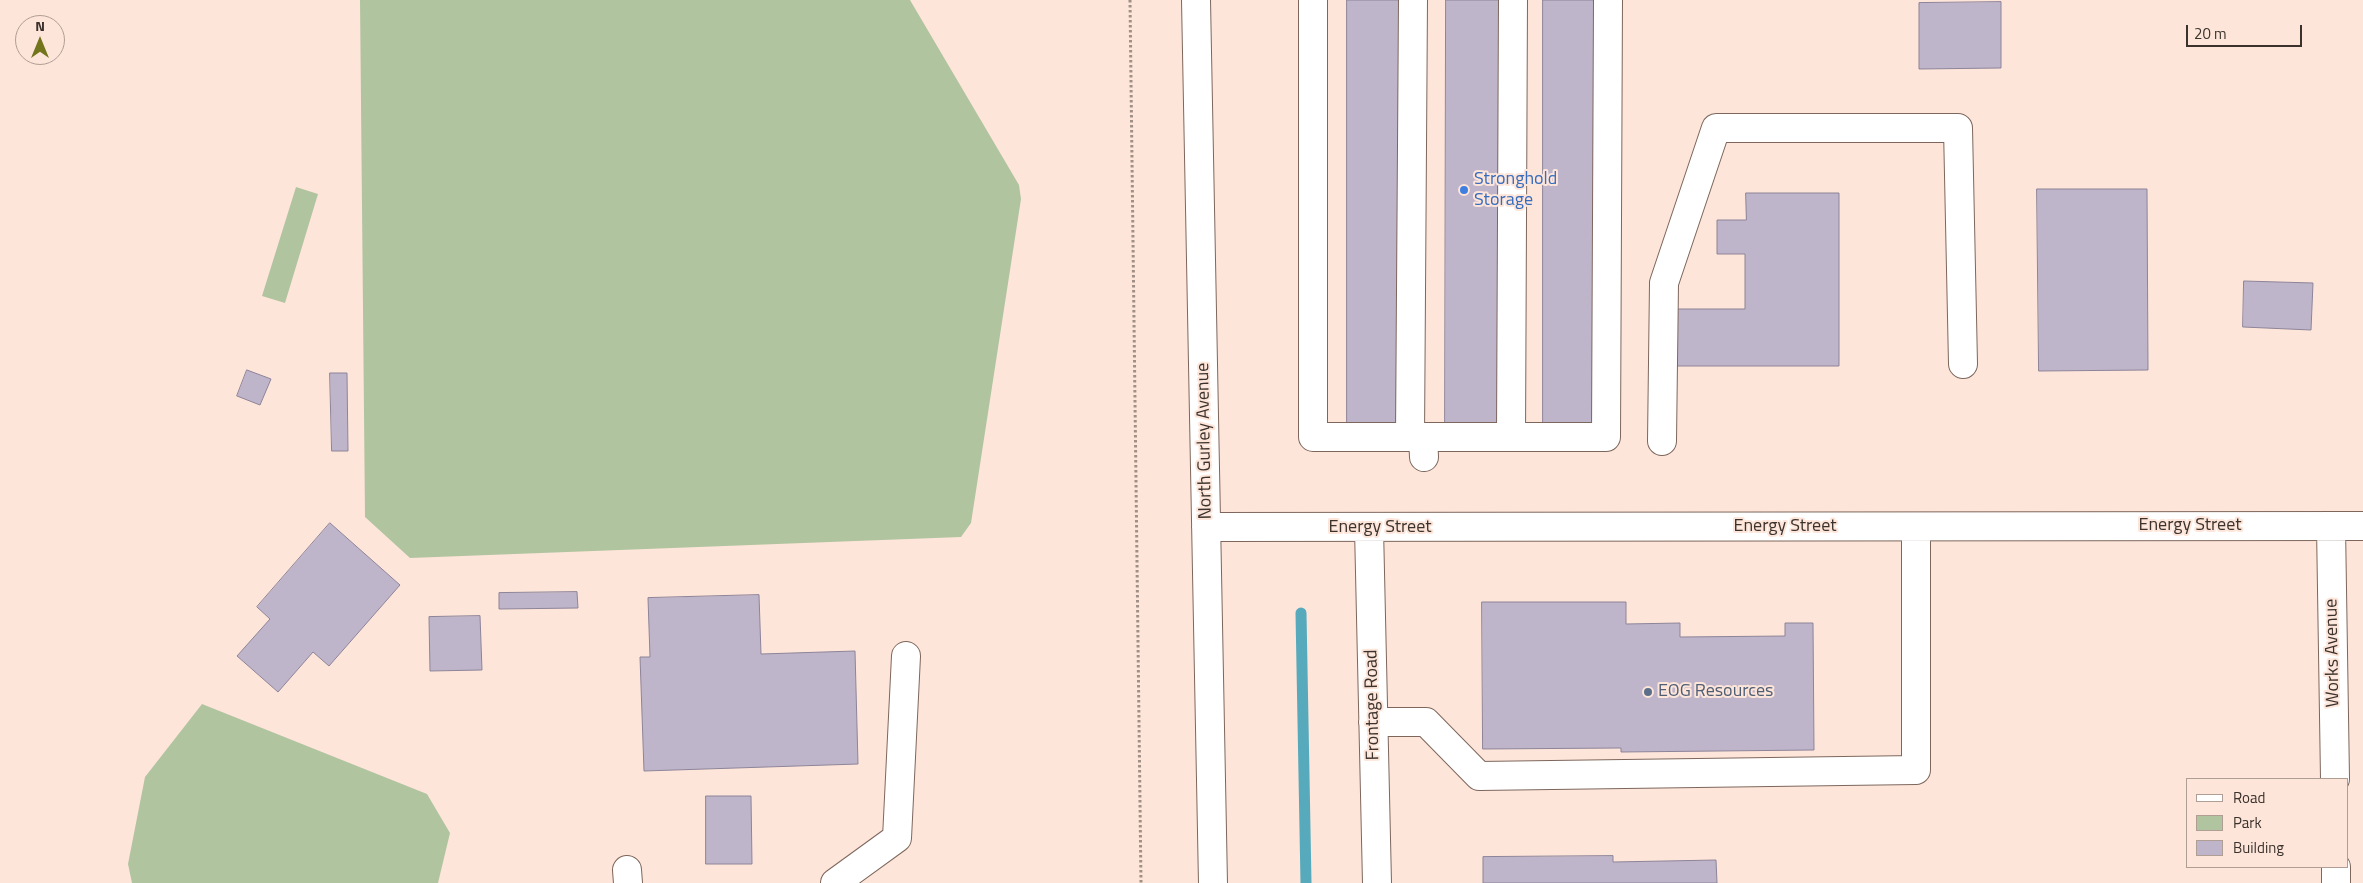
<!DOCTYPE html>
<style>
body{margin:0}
#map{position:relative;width:2363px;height:883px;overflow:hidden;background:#fee5d9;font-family:"Titillium Web",sans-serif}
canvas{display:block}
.legend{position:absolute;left:2186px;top:778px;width:162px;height:90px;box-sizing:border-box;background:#fee5d9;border:1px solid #b09d94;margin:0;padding:6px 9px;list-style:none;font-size:15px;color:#3b322d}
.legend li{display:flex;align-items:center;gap:10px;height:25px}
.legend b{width:25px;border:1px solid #b09d94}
.north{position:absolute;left:15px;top:15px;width:50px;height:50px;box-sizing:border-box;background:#fee5d9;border:1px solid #b09d94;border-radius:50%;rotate:0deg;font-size:14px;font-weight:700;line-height:20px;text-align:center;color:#3b322d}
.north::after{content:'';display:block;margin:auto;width:18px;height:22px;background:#72751c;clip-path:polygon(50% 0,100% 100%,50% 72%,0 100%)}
.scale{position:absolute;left:2186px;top:25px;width:116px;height:22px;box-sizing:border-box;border:2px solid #3b322d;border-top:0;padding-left:6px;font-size:15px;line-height:18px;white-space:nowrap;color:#3b322d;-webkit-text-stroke:4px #fee5d9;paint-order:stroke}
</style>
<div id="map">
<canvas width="2363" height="883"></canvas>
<ul class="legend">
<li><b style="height:6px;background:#fff"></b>Road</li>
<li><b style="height:14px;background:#b1c4a0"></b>Park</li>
<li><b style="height:14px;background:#bfb5cb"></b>Building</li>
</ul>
<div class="north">N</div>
<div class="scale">20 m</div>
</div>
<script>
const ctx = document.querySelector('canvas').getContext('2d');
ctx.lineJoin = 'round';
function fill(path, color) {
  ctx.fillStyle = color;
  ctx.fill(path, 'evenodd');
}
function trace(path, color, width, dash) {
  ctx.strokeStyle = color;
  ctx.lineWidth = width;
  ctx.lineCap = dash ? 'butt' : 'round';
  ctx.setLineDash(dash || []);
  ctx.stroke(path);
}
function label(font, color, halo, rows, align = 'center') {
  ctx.font = font + ' "Titillium Web",sans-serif';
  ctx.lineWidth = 4;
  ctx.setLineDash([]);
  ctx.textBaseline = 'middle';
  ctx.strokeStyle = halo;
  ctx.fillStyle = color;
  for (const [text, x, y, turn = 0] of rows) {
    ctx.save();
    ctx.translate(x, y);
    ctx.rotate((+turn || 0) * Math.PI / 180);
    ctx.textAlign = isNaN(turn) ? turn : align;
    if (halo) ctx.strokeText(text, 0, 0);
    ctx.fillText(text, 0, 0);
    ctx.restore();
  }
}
fill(new Path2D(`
 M360 0H910L1019 185 1021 199 971 523 961 537 410 558 365 517Z
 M296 187 318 194 285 303 262 296Z
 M202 704 427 794 450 833 438 883H132L128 864 145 777Z`), '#b1c4a0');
trace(new Path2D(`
 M1301 613 1306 883`), '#57aabc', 11);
const building = new Path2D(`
 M1347 0H1401V428H1347Z
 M1446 0H1499L1498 428H1445Z
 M1543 0H1599L1598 428H1543Z
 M2001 2V68L1919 69V3Z
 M2037 189H2147L2148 370 2039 371Z
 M1746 193H1839V366H1672V309H1745V254H1717V220H1746Z
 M2244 281 2313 283 2311 330 2243 327Z
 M247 370 271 379 260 405 237 396Z
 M330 373H347L348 451H332Z
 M330 523 400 585 329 666 313 652 278 692 237 656 270 619 257 607Z
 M577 592 578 608 499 609V593Z
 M759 595 761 654 855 651 858 764 644 771 640 657H650L648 598Z
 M1482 602H1626V624L1680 623V637L1785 636V623H1813L1814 750 1621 752V748L1483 749Z
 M480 616 482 670 430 671 429 617Z
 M706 796H751L752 864H706Z
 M1613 856V862L1716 860 1717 883H1483V857Z`);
fill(building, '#bfb5cb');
trace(building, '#8d8499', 1);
const minor = new Path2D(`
 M1196 0 1213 883
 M1313 0V437H1423
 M1410 437 1413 0
 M1511 437 1513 0
 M1662 441 1664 283 1716 128H1958L1963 364
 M1424 457 1423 437H1606L1608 0
 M2331 526 2335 779
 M1206 527 2363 526
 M1369 528 1377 883
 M1373 722H1426L1479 776 1916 770V527
 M2336 867V883
 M627 870 628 883
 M835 883 897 838 906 656`);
trace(minor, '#7d675d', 30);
trace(new Path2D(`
 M1130 0 1141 883`), '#a08f86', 3, [2.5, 2.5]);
trace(minor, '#fff', 28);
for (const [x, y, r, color] of [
 [1464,190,5,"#3f7fe0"],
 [1648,692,5,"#5c6f8a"]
]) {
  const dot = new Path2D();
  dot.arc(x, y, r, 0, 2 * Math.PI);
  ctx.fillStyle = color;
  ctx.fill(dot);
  trace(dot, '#fee5d9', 2);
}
label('18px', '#366cbe', '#fee5d9', [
 ["Stronghold",1474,180],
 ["Storage",1474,201]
], 'left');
label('18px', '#3b322d', '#fee5d9', [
 ["North Gurley Avenue",1205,441,-91],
 ["Energy Street",2190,526],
 ["Energy Street",1785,527],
 ["Energy Street",1380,528],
 ["Works Avenue",2333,653,-91],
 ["Frontage Road",1373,705,-91]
]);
label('18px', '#4e5e75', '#fee5d9', [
 ["EOG Resources",1658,692]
], 'left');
</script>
